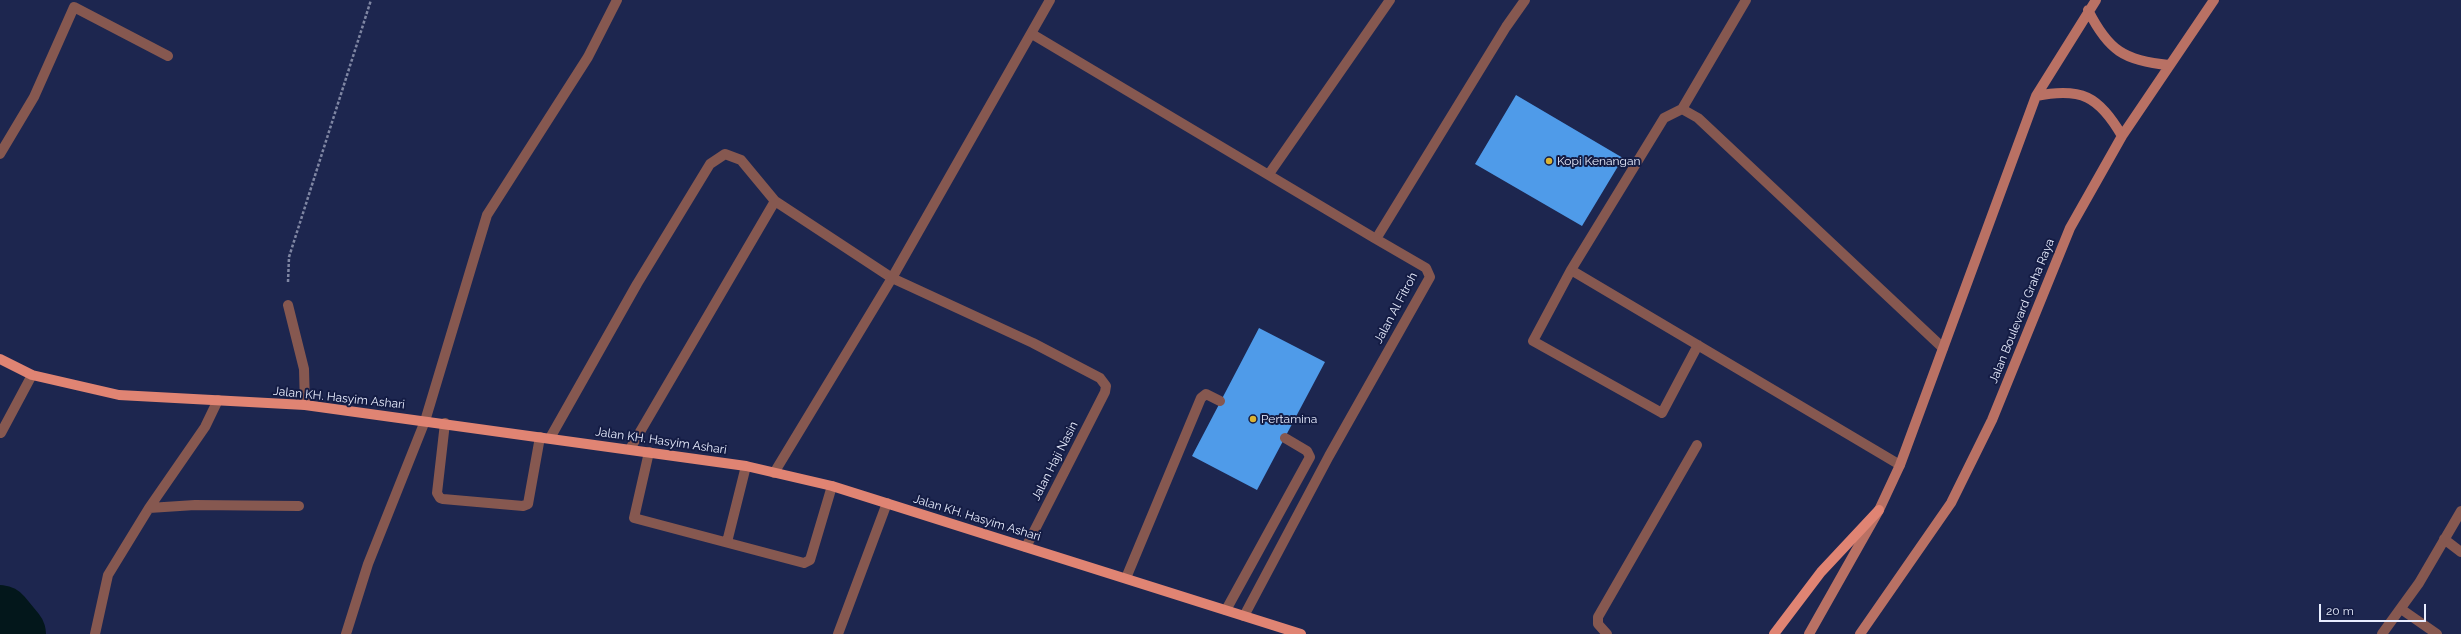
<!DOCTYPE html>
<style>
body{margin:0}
#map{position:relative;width:2461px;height:634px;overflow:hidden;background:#1d264f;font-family:Raleway,sans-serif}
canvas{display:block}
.scale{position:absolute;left:2319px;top:604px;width:107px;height:18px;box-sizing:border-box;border:2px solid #e8edfe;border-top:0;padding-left:5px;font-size:12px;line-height:14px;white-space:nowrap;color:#e8edfe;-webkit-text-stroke:3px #141c44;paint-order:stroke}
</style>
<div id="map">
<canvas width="2461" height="634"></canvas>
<div class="scale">20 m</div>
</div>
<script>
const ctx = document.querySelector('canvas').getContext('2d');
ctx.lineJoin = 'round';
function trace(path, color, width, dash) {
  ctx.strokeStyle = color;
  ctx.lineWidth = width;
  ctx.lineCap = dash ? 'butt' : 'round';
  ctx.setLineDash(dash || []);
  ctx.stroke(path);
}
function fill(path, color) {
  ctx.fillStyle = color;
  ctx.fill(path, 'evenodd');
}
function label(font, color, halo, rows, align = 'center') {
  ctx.font = font + ' Raleway,sans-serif';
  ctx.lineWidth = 4;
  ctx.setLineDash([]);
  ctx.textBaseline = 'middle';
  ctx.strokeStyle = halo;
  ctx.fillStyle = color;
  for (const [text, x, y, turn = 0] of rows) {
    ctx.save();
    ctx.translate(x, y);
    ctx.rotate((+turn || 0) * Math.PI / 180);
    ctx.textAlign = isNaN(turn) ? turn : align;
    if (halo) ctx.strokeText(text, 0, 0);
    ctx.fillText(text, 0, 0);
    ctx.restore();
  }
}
trace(new Path2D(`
 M0 617 14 634`), '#03171b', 64);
fill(new Path2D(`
 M1516 95 1623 158 1582 226 1475 164Z
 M1259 328 1325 362 1257 490 1192 456Z`), '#4f9be9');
trace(new Path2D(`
 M288 282 289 257 371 0`), '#7f86a3', 2.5, [3, 2]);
trace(new Path2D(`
 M1682 109 1746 0
 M1571 270 1900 465
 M288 305 304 369 305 405
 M1698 345 1662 413 1533 341 1571 270 1664 118 1682 109 1698 118 1943 348
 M445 423 437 493 440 498 443 499 523 506 528 504 540 437
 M1 433 32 375
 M649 452 634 518 804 563 810 560 832 486
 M149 508 195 505 299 506
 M727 542 746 466
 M1126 578 1201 398 1206 394 1220 401
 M1226 610 1310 457 1307 451 1285 438
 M95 634 108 575 149 508 205 427 218 400
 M838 634 887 503`), '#865850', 10);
trace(new Path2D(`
 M1032 34 1376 239
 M0 154 34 97 74 7 168 56
 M1269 174 1390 0
 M550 438 637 284 710 164 725 154 741 160 775 201 892 278 1033 343 1100 378 1106 386 1105 392 1026 547
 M630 449 775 201
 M774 473 892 278 1050 0
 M2444 539 2461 552
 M2401 609 2437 634
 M1244 616 1329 456 1430 277 1426 268 1376 239 1506 27 1525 0
 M346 634 368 564 425 421 487 215 588 57 617 0
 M1607 634 1598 624V617L1697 445
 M2382 634 2419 583 2461 511`), '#865850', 10);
trace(new Path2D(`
 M2088 10C2108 50 2124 61 2169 65
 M2036 96C2081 87 2099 96 2122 136
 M1809 634 1879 510 1900 465 2036 96 2096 0
 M1860 634 1951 503 1992 420 2070 228 2122 136 2214 0`), '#b97164', 10);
trace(new Path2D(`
 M0 359 32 375 119 395 305 405 746 466 832 486 1301 634
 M1774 634 1821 572 1879 510`), '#e08473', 10);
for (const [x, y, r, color] of [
 [1549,161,4,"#dab333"],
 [1253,419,4,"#dab333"]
]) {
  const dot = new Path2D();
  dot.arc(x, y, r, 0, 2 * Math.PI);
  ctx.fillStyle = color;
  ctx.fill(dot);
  trace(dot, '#141c44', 1.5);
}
label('12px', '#e8edfe', '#141c44', [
 ["Kopi Kenangan",1557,161],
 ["Pertamina",1261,419]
], 'left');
label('12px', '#e8edfe', '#141c44', [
 ["Jalan Al Fitroh",1396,308,-62],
 ["Jalan Boulevard Graha Raya",2022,311,-68],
 ["Jalan KH. Hasyim Ashari",339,398,6],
 ["Jalan KH. Hasyim Ashari",661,441,8],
 ["Jalan Haji Nasin",1055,461,-63],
 ["Jalan KH. Hasyim Ashari",977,518,17]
]);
</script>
